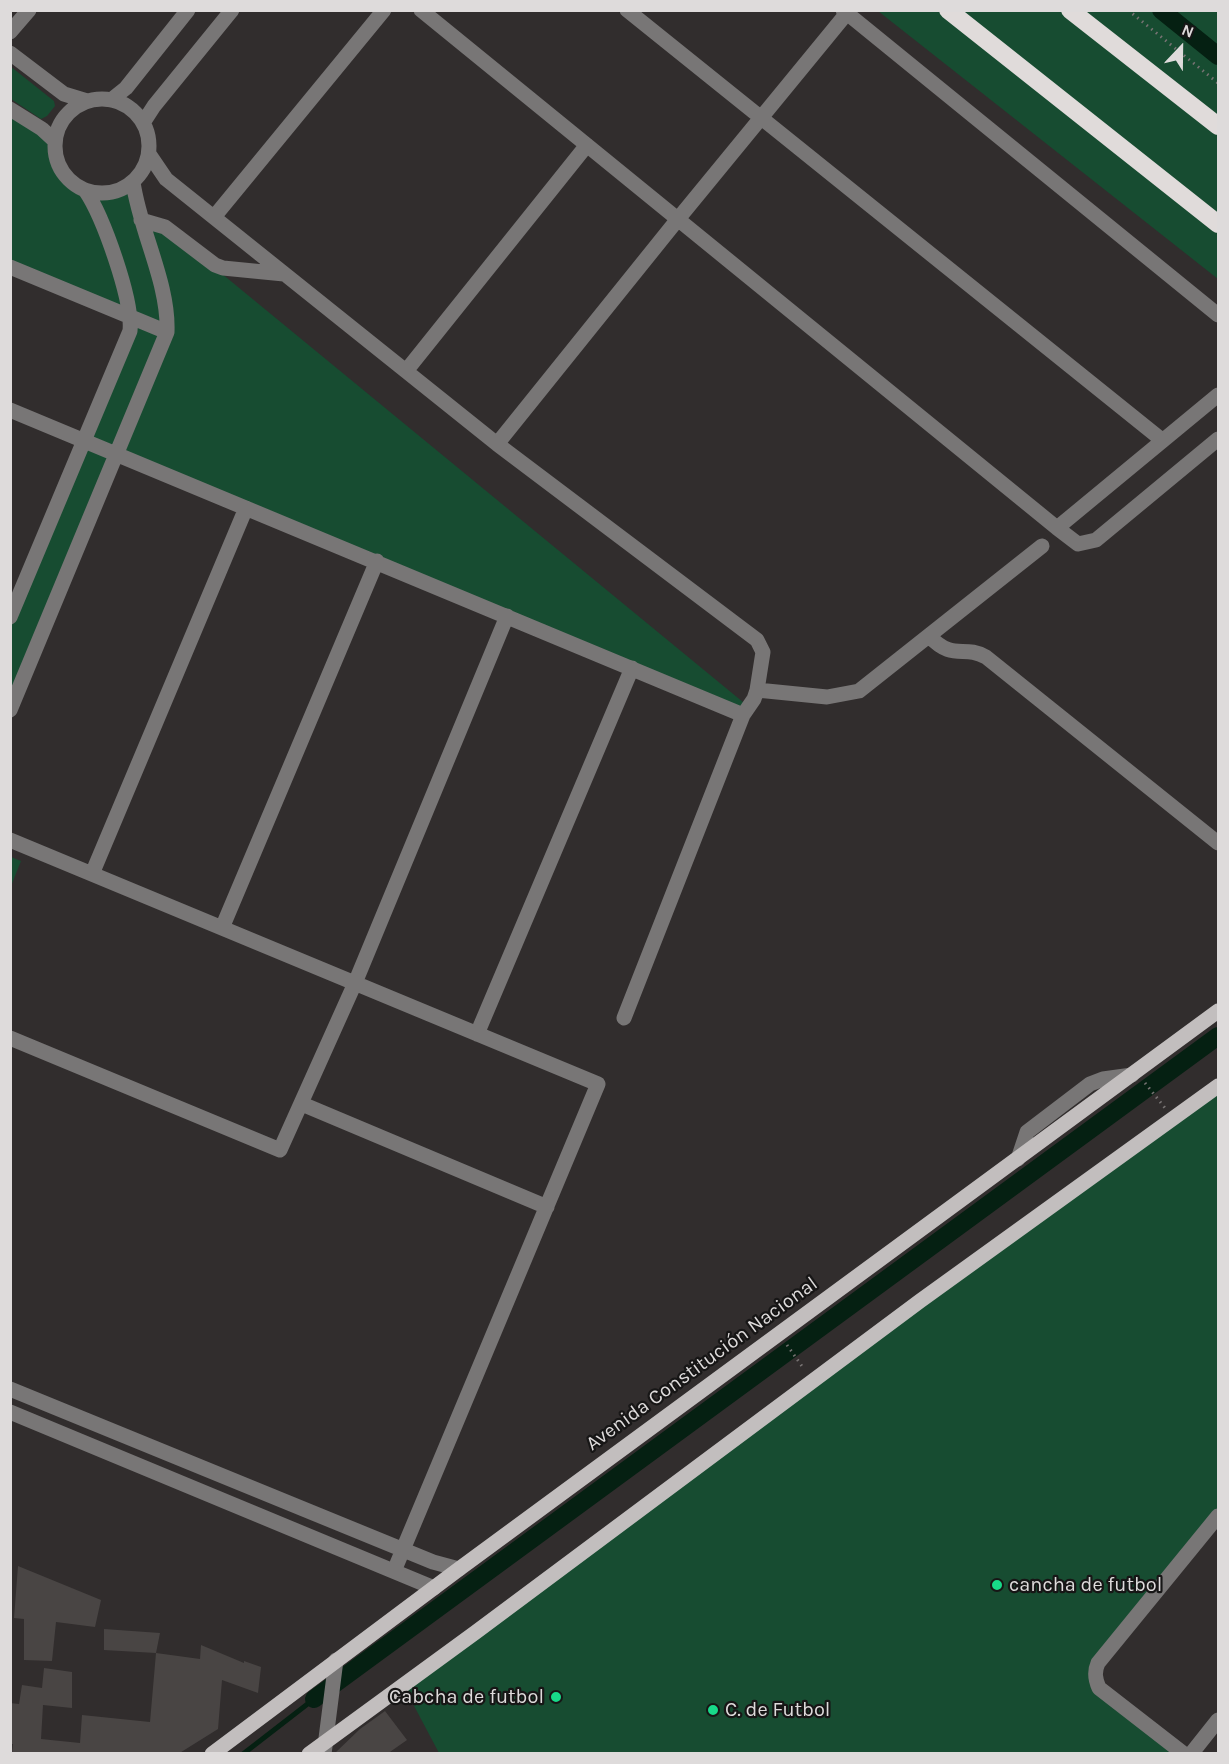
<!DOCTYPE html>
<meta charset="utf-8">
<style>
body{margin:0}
#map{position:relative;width:1229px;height:1764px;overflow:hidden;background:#312d2d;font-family:Karla,sans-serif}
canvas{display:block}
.frame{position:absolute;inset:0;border:12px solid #dedbdb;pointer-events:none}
.north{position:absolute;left:1151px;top:18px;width:60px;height:60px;-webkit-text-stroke:4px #171616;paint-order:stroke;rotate:22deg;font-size:16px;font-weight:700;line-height:24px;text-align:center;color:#dedbdb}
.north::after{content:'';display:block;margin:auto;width:21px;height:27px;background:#dedbdb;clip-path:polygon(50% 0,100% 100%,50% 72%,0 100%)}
</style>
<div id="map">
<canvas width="1229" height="1764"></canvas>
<div class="frame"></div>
<div class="north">N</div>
</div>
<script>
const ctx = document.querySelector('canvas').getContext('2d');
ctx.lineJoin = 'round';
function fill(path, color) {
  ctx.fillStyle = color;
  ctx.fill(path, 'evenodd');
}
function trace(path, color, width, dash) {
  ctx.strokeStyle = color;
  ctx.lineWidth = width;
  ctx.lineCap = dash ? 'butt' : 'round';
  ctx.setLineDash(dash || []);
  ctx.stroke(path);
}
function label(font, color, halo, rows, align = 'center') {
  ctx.font = font + ' Karla,sans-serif';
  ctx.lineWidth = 4.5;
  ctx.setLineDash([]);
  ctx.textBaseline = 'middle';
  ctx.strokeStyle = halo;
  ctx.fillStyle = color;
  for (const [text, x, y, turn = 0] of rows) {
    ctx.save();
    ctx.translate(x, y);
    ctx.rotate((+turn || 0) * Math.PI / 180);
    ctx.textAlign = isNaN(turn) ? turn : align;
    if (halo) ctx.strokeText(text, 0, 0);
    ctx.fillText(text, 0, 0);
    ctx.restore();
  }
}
fill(new Path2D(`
 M878 11H1218V279Z
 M10 66 54 101 55 106 47 116 41 119 11 99Z
 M11 112 55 141 62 171 85 190 133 182 139 213 165 227 749 707 743 715 116 453 11 710V617L131 322 11 267Z
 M11 857 21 861 11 886Z
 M1218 1086V1518L1095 1670 1099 1688 1181 1753H439L403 1685Z`), '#174c31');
trace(new Path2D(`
 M243 1754 314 1699`), '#052012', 5);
trace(new Path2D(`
 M1161 10 1218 56
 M314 1699 1218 1036`), '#052012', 18);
fill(new Path2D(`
 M18 1566 101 1600 95 1627 56 1622 52 1661 24 1660V1619L14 1618Z
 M104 1629 160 1633 156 1653 104 1650Z
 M201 1645 244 1663V1661L261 1667 258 1693 222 1680 218 1729 178 1754H12L13 1744H10V1703L19 1704 22 1685 42 1688 44 1668 72 1672V1708L43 1705 41 1739 80 1743 82 1715 150 1722 156 1653 200 1659Z
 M385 1711 407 1740 387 1754H334L360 1729Z`), '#494544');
trace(new Path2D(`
 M1128 10 1218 83
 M1145 1083 1165 1108
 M787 1345 804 1369`), '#777373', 3, [1.5, 4.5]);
trace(new Path2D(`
 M421 10 1057 528 1078 544 1096 540 1218 439
 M627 10 1162 440
 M843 10 1218 315
 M10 32 29 10
 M10 53 64 94 87 101
 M55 146a47 47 0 1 1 94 0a47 47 0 1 1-94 0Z
 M111 100 126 88 188 10
 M10 109 42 129 55 141
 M143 123 154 106 232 10
 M214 217 384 10
 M141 220 165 227 215 265 223 268 284 274
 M10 267 167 332
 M406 371 587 145
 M10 410 743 715 754 699 757 690 763 652 757 640 497 444 166 179 149 154
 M497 444 678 219 847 13
 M1057 528 1218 395
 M10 617 130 331C133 300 103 216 85 190
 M929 636C954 662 963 644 986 657L1218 843
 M757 690 827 697 859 691 1042 546
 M10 710 167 332C169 283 140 232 133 182
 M10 840 598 1084 394 1571
 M92 874 246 508
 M222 928 377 561
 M624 1018 743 715
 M477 1034 632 668
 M10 1038 280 1150 355 983 507 616
 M302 1104 547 1207
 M1018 1159 1027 1132 1090 1084 1103 1079 1132 1075
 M10 1389 433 1562 459 1569
 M10 1412 434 1588
 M324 1754 336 1660
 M1184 1754 1099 1688C1095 1679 1094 1672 1098 1663L1218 1516
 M1191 1754 1218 1720`), '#787676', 15);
trace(new Path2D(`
 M212 1754 459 1569 1218 1011
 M309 1754 476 1632 920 1301 1218 1086`), '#c2bebe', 15);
trace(new Path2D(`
 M948 10 1218 224
 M1070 10 1218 126`), '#e0dbda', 18);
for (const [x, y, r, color] of [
 [997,1585,6,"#18d989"],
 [556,1697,6,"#18d989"],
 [713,1710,6,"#18d989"]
]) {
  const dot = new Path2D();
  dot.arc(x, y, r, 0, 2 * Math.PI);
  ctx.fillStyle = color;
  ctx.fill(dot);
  trace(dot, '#171616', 2);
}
label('20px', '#dedbdb', '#171616', [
 ["Avenida Constitución Nacional",702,1364,-36]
]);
label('20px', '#dedbdb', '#171616', [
 ["cancha de futbol",1009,1585],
 ["Cabcha de futbol",544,1697,"right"],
 ["C. de Futbol",725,1710]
], 'left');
</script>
